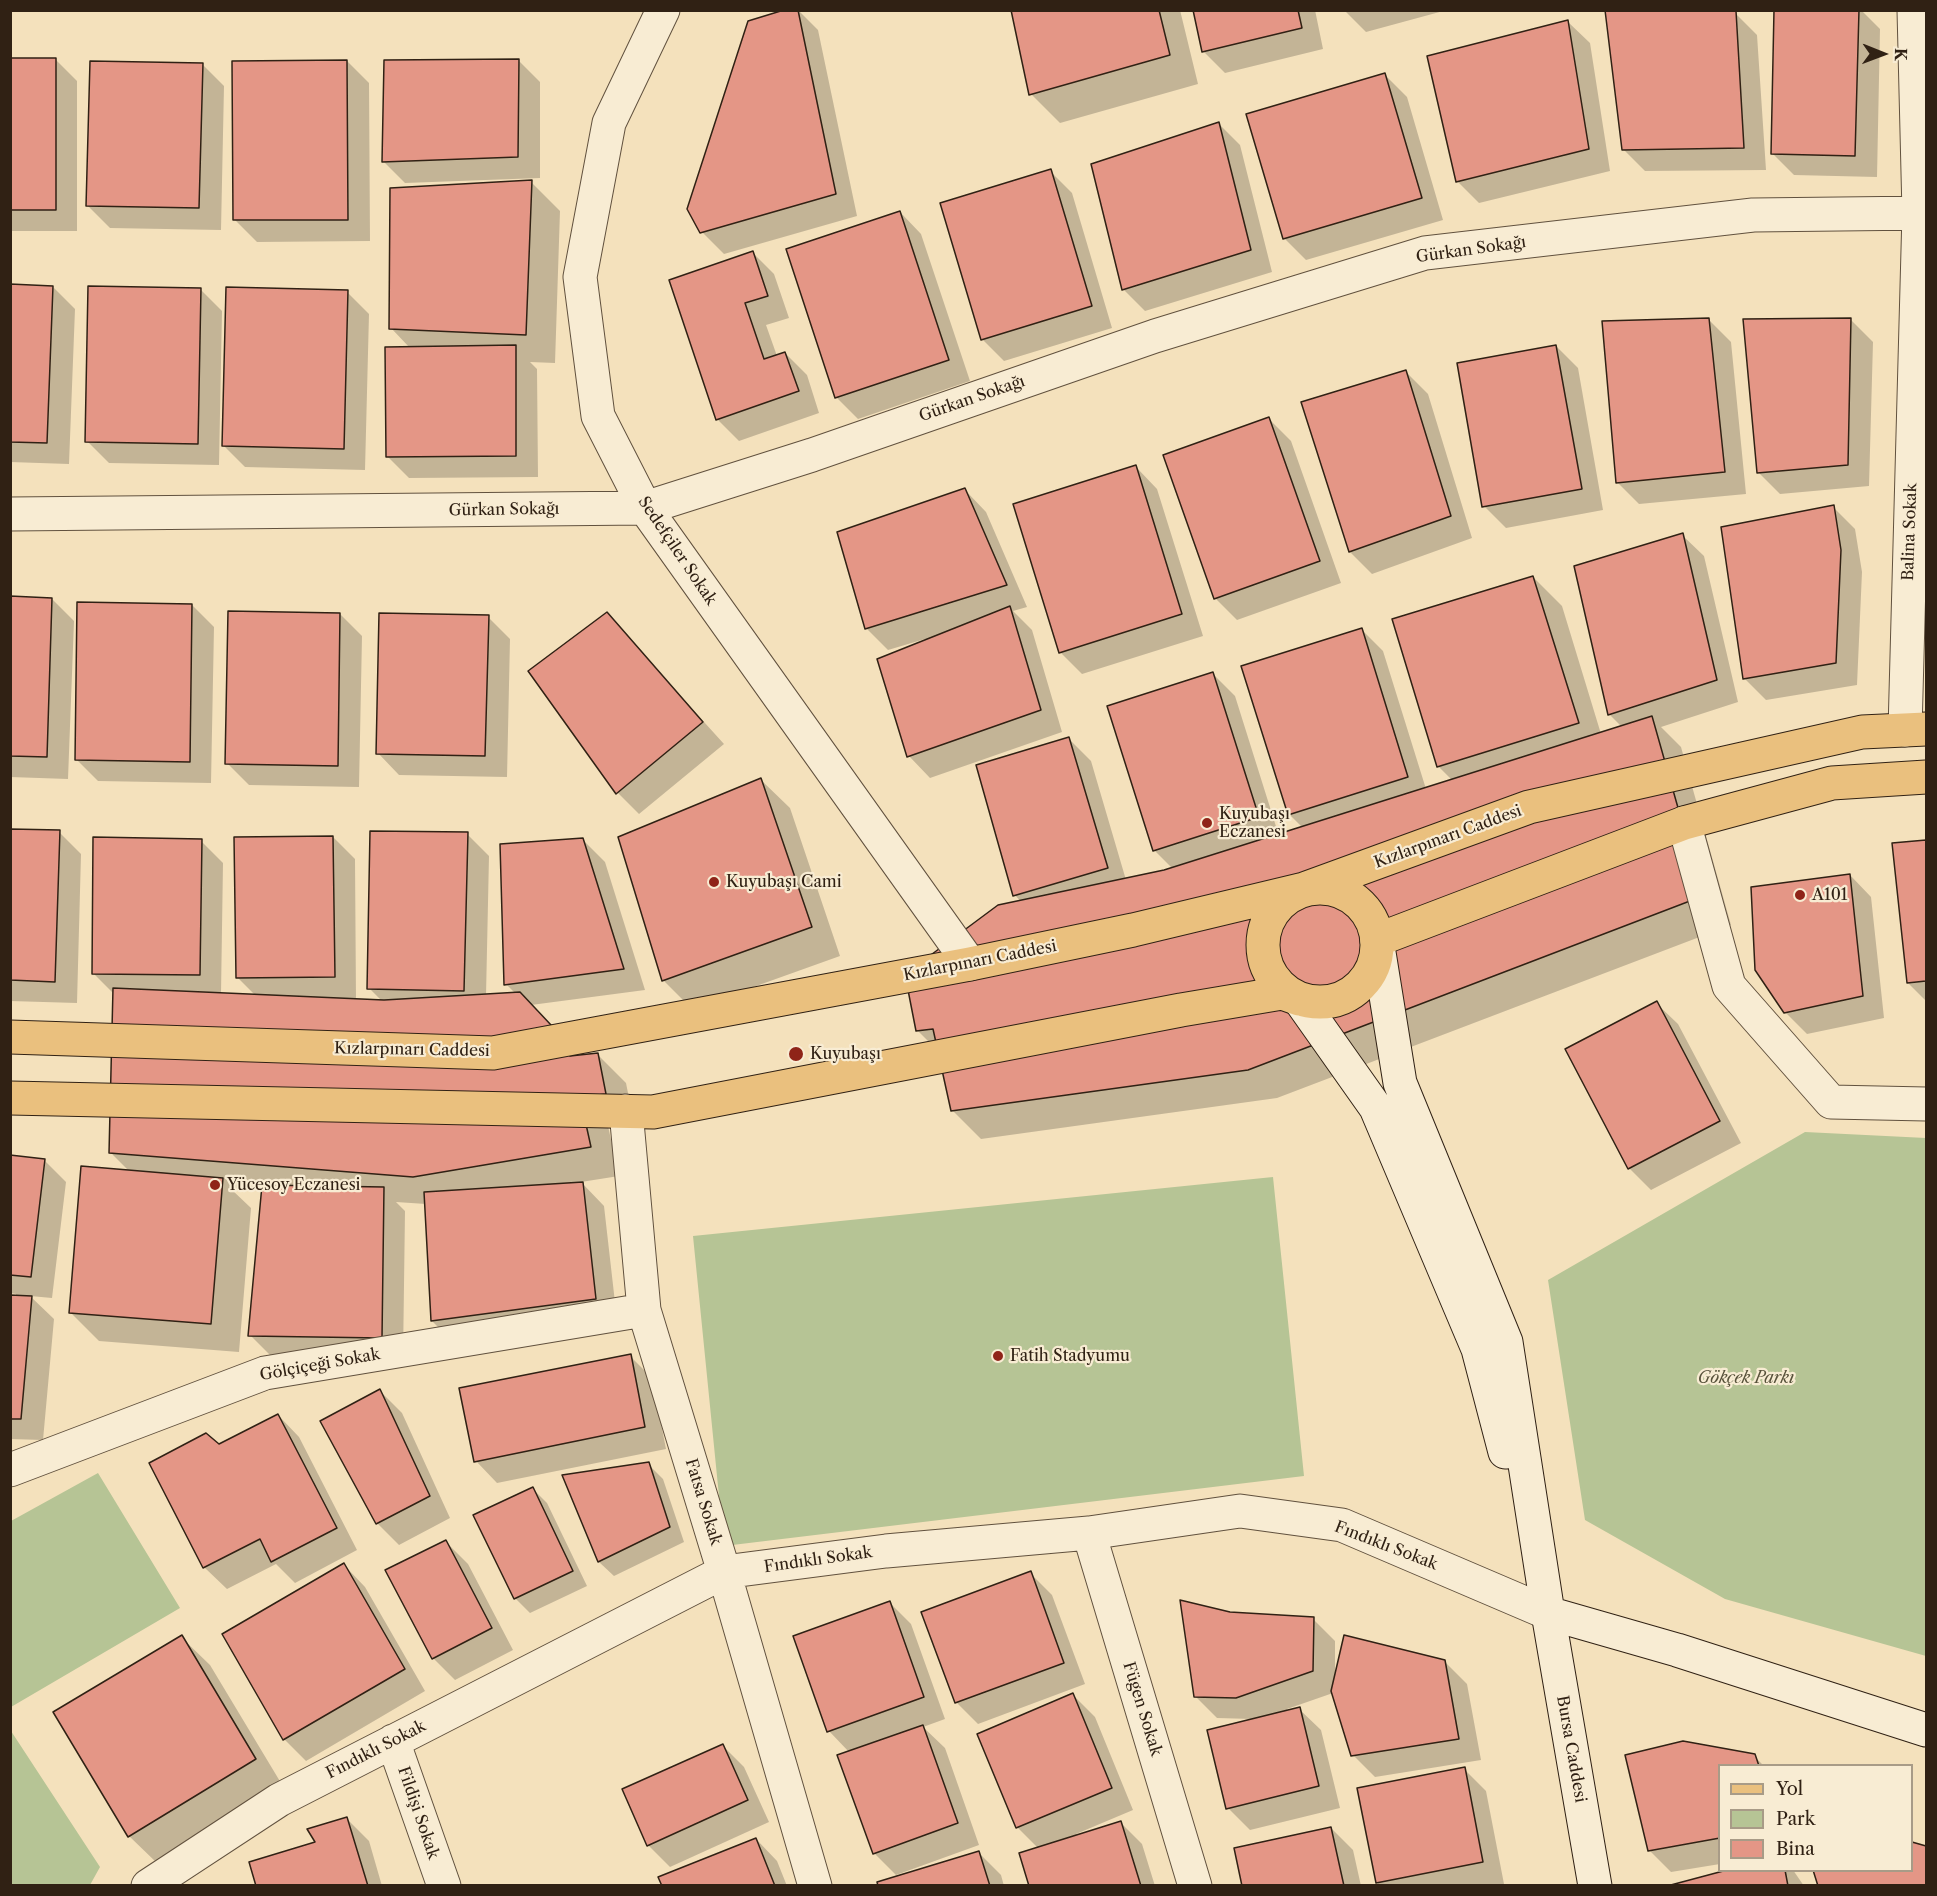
<!DOCTYPE html>
<meta charset="utf-8">
<style>
body{margin:0}
#map{position:relative;width:1937px;height:1896px;overflow:hidden;background:#f4e1bc;font-family:"Libre Caslon Text",serif}
canvas{display:block}
.frame{position:absolute;inset:0;border:12px solid #302114;pointer-events:none}
.legend{position:absolute;left:1718px;top:1764px;width:195px;height:108px;box-sizing:border-box;background:#f8ecd3;border:2px solid #a89b87;margin:0;padding:8px 10px;list-style:none;font-size:18px;color:#302114}
.legend li{display:flex;align-items:center;gap:12px;height:30px}
.legend b{width:30px;border:2px solid #a89b87}
.north{position:absolute;left:1853px;top:24px;width:60px;height:60px;-webkit-text-stroke:4px #f8ecd3;paint-order:stroke;rotate:91deg;font-size:16px;font-weight:700;line-height:24px;text-align:center;color:#302114}
.north::after{content:'';display:block;margin:auto;width:21px;height:27px;background:#302114;clip-path:polygon(50% 0,100% 100%,50% 72%,0 100%)}
</style>
<div id="map">
<canvas width="1937" height="1896"></canvas>
<div class="frame"></div>
<ul class="legend">
<li><b style="height:8px;background:#eac07e"></b>Yol</li>
<li><b style="height:16px;background:#b6c495"></b>Park</li>
<li><b style="height:16px;background:#e49686"></b>Bina</li>
</ul>
<div class="north">K</div>
</div>
<script>
const ctx = document.querySelector('canvas').getContext('2d');
ctx.lineJoin = 'round';
function fill(path, color) {
  ctx.fillStyle = color;
  ctx.fill(path, 'evenodd');
}
function trace(path, color, width, dash) {
  ctx.strokeStyle = color;
  ctx.lineWidth = width;
  ctx.lineCap = dash ? 'butt' : 'round';
  ctx.setLineDash(dash || []);
  ctx.stroke(path);
}
function label(font, color, halo, rows, align = 'center') {
  ctx.font = font + ' "Libre Caslon Text",serif';
  ctx.lineWidth = 4.5;
  ctx.setLineDash([]);
  ctx.textBaseline = 'middle';
  ctx.strokeStyle = halo;
  ctx.fillStyle = color;
  for (const [text, x, y, turn = 0] of rows) {
    ctx.save();
    ctx.translate(x, y);
    ctx.rotate((+turn || 0) * Math.PI / 180);
    ctx.textAlign = isNaN(turn) ? turn : align;
    if (halo) ctx.strokeText(text, 0, 0);
    ctx.fillText(text, 0, 0);
    ctx.restore();
  }
}
fill(new Path2D(`
 M1805 1132 1926 1138V1656L1725 1599 1585 1520 1548 1280Z
 M1273 1177 1304 1476 724 1546 693 1236Z
 M98 1473 180 1608 11 1707V1521Z
 M11 1731 100 1867 90 1885H11Z`), '#b6c495');
fill(new Path2D(`
 M790 10H798L818 30 857 216 724 254 702 232Z
 M1012 10H1180L1198 84 1060 123 1031 94Z
 M1195 10H1315L1323 49 1225 73 1203 51Z
 M1344 10H1447L1366 32Z
 M1775 10H1861L1880 29 1877 177 1794 175 1772 153Z
 M1735 13 1757 35 1766 170 1645 171 1623 149Z
 M1568 22 1590 43 1610 171 1479 203 1457 181Z
 M10 59H55L77 81V231H10Z
 M518 60 540 82V178L405 183 383 161Z
 M347 61 369 83 370 241 257 242 235 220Z
 M202 64 224 86 221 230 110 228 88 206Z
 M1385 75 1407 97 1443 220 1306 260 1284 238Z
 M1218 123 1240 145 1272 272 1145 311 1123 289Z
 M1050 171 1072 193 1112 328 1004 361 982 339Z
 M531 182 560 211 555 363 530 362 537 369 538 477 409 478 387 456 410 348 391 328Z
 M900 212 921 234 970 381 858 419 836 397Z
 M752 252 774 274 789 318 766 325 777 356 785 353 807 375 819 413 739 441 717 419Z
 M10 286 53 287 75 309 69 464 10 462Z
 M200 289 222 311 219 465 109 463 87 441Z
 M347 292 369 314 365 470 245 467 223 445Z
 M1709 320 1731 342 1746 494 1639 504 1617 482Z
 M1851 320 1873 342 1869 486 1780 494 1758 472Z
 M1556 346 1578 368 1603 510 1506 528 1484 506Z
 M1406 372 1428 394 1472 538 1372 574 1350 552 1302 403Z
 M1269 419 1291 441 1341 583 1237 620 1215 598Z
 M1136 467 1157 489 1203 636 1082 674 1060 652Z
 M965 490 986 512 1027 607 1013 611 1032 630 1062 732 930 778 909 756 925 639 888 650 866 628Z
 M1833 507 1855 529 1862 572 1857 685 1766 700 1744 678Z
 M1682 535 1704 556 1738 702 1661 727 1681 747 1731 925 1277 1098 981 1139 952 1110 940 1053 917 1030 1021 902 1015 895 1069 739 1091 761 1126 880 1173 869 1154 850 1213 674 1235 696 1279 836 1303 828 1289 814 1361 629 1383 651 1426 789 1453 781 1438 766 1533 577 1562 606 1601 734 1622 727 1609 714Z
 M10 598 52 599 74 621 68 779 10 777Z
 M192 605 214 627 211 783 98 781 76 759Z
 M340 614 362 636 359 787 249 785 227 763Z
 M606 614 724 744 639 814 618 793Z
 M488 617 510 639 507 777 399 775 378 753Z
 M761 780 790 808 840 956 692 1009 664 981 619 838Z
 M10 830 59 832 81 854 77 1003 10 1001Z
 M467 834 489 856 486 996 516 994 506 984 583 840 605 862 645 990 531 1005 580 1056 597 1054 626 1083 634 1123 608 1126 619 1176 581 1182 604 1206 617 1320 454 1343 432 1321 426 1204 396 1202 405 1211 403 1359 272 1357 250 1335 263 1191 231 1189 251 1208 239 1352 99 1341 70 1312 129 1171 110 1152 114 994 93 973 201 841 223 863 221 994 256 996 237 977 333 837 355 859 356 1001 383 1002 369 988Z
 M1926 841V1001L1908 983 1894 845Z
 M1850 875 1871 897 1884 1018 1807 1034 1785 1012Z
 M1656 1003 1678 1024 1741 1143 1651 1190 1629 1168Z
 M10 1156 44 1160 66 1182 52 1298 30 1296 54 1319 43 1440 10 1439V1296H16V1294L10 1293Z
 M630 1356 652 1378 666 1449 497 1483 476 1461Z
 M380 1391 402 1413 450 1518 399 1545 377 1523 322 1422Z
 M278 1415 299 1437 357 1550 295 1583 276 1564 227 1589 205 1568 151 1464 219 1446Z
 M648 1464 663 1479 684 1542 614 1576 599 1562 564 1476Z
 M532 1488 547 1503 587 1586 530 1613 515 1598Z
 M446 1542 468 1564 513 1650 455 1680 433 1658Z
 M344 1565 365 1587 425 1691 306 1761 284 1739Z
 M1030 1573 1052 1595 1085 1684 978 1724 956 1702Z
 M890 1603 911 1624 945 1719 923 1727 945 1748 979 1845 896 1875 874 1853 850 1753 829 1731Z
 M1229 1614 1313 1619 1335 1641V1675L1445 1662 1467 1684 1481 1760 1375 1777 1353 1755 1333 1693 1287 1709 1288 1711 1299 1709 1321 1730 1340 1808 1250 1830 1228 1808 1252 1719 1217 1718 1195 1696Z
 M181 1637 210 1665 284 1788 158 1864 129 1836Z
 M1073 1695 1095 1717 1133 1810 1076 1834 1077 1836 1120 1822 1142 1844 1155 1886H1031L1038 1848 1017 1827Z
 M722 1745 744 1767 769 1822 670 1867 648 1845Z
 M1626 1756H1754L1764 1766H1720V1864L1671 1872 1649 1850Z
 M1464 1769 1486 1791 1504 1884 1380 1886 1377 1882Z
 M347 1819 369 1841 382 1886H258Z
 M1331 1828 1353 1850 1361 1886H1244Z
 M756 1839 777 1861 787 1886H663Z
 M1912 1844 1926 1847V1886H1820L1912 1870Z
 M979 1853 1001 1875 1004 1886H880Z
 M1733 1870H1793L1804 1886H1673Z`), '#0003');
const building = new Path2D(`
 M784 10H798L836 194 700 233 687 209 748 21Z
 M1011 10H1159L1170 55 1029 95Z
 M1193 10H1298L1302 28 1202 52Z
 M1605 10 1736 11 1744 148 1622 150Z
 M1774 10H1859L1855 156 1771 154Z
 M1568 20 1589 149 1456 182 1427 56Z
 M10 58H56V210H10Z
 M519 59 518 157 382 162 384 60Z
 M347 60 348 220H233L232 61Z
 M90 61 203 63 199 208 86 206Z
 M1385 73 1422 198 1283 239 1246 114Z
 M1219 122 1251 250 1122 290 1091 164Z
 M1051 169 1092 306 981 340 940 203Z
 M532 180 526 335 389 329 390 188Z
 M900 211 949 360 835 398 786 249Z
 M753 251 768 296 745 303 764 359 785 352 799 391 716 420 669 280Z
 M10 284 53 286 47 443 10 442Z
 M88 286 201 288 198 444 85 442Z
 M226 287 348 290 344 449 222 446Z
 M1709 318 1725 472 1616 483 1602 321Z
 M1851 318 1848 465 1757 473 1743 319Z
 M516 345V456L386 457 385 347Z
 M1556 345 1582 489 1482 507 1457 363Z
 M1406 370 1451 516 1349 552 1301 402Z
 M1269 417 1320 561 1214 599 1163 455Z
 M1136 465 1182 614 1059 653 1013 504Z
 M965 488 1007 585 865 629 837 532Z
 M1834 505 1841 550 1836 663 1743 679 1721 527Z
 M1683 533 1717 680 1608 715 1574 566Z
 M1533 576 1579 723 1437 767 1392 619Z
 M10 596 52 598 47 757 10 756Z
 M77 602 192 604 190 762 75 760Z
 M1010 606 1041 710 907 757 877 659Z
 M228 611 340 613 338 766 225 764Z
 M607 612 703 722 616 794 528 671Z
 M379 613 489 615 485 756 376 754Z
 M1362 628 1408 777 1288 815 1241 666Z
 M1213 672 1259 817 1153 851 1107 706Z
 M1652 716 1703 896 1248 1070 951 1111 933 1029 916 1031 908 990 920 963 998 905 1164 870Z
 M1069 737 1108 868 1013 896 976 765Z
 M761 778 812 927 662 981 618 837Z
 M10 829 60 830 55 982 10 980Z
 M370 831 468 832 464 991 367 989Z
 M333 836 335 977 236 978 234 837Z
 M93 837 202 839 200 975 92 974Z
 M583 838 624 969 504 985 500 844Z
 M1926 840V981L1907 983 1892 843Z
 M1850 874 1863 996 1784 1013 1755 970 1751 887Z
 M113 988 384 1000 520 992 567 1042 570 1056 598 1053 606 1094 580 1097 591 1147 413 1177 109 1153Z
 M1657 1001 1720 1121 1628 1169 1565 1049Z
 M10 1155 45 1159 31 1277 10 1275Z
 M81 1166 223 1178 211 1324 69 1313Z
 M583 1182 596 1299 431 1321 424 1192Z
 M262 1185 384 1187 382 1338 248 1336Z
 M10 1295 32 1296 21 1419H10Z
 M631 1354 645 1427 474 1462 459 1388Z
 M380 1389 430 1496 376 1524 320 1421Z
 M278 1414 337 1528 271 1562 260 1539 203 1568 149 1463 206 1433 219 1444Z
 M649 1462 670 1527 598 1562 562 1475Z
 M533 1487 573 1571 514 1599 473 1515Z
 M446 1540 492 1628 432 1659 385 1570Z
 M344 1563 405 1669 283 1740 222 1634Z
 M1031 1571 1064 1663 955 1703 921 1612Z
 M1180 1600 1230 1612 1314 1617 1313 1671 1236 1698 1194 1697Z
 M890 1601 924 1697 827 1732 793 1636Z
 M182 1635 256 1759 128 1837 53 1712Z
 M1344 1635 1445 1660 1459 1739 1351 1756 1331 1691Z
 M1073 1693 1112 1788 1016 1828 977 1734Z
 M1300 1707 1319 1786 1226 1809 1207 1730Z
 M923 1725 958 1823 873 1854 837 1755Z
 M1683 1741 1755 1754 1759 1766H1720V1838L1648 1851 1625 1755Z
 M723 1744 748 1800 647 1846 622 1789Z
 M1465 1767 1483 1862 1376 1883 1357 1788Z
 M347 1817 368 1886H256L249 1862 315 1842 307 1829Z
 M1121 1821 1141 1886H1029L1019 1853Z
 M1331 1827 1344 1886H1242L1234 1848Z
 M756 1838 775 1886H662L658 1877Z
 M1912 1842 1926 1846V1886H1818L1813 1870H1912Z
 M979 1851 990 1886H878L877 1882Z
 M1727 1870H1785L1788 1886H1667Z`);
fill(building, '#e49686');
trace(building, '#302114', 1.5);
const street = new Path2D(`
 M663 10 609 123 580 277 598 416 645 508 970 964
 M10 514 645 508 812 455 1155 336 1425 253 1753 215 1926 213
 M1905 730 1919 213 1914 10
 M1684 823 1729 986 1831 1102 1926 1104
 M626 1111 644 1310 724 1572 815 1886
 M10 1470 265 1373 644 1310
 M1089 1533 1195 1886
 M393 1741 444 1886
 M148 1886 279 1800 724 1572 886 1551 1089 1533 1240 1511 1342 1525 1548 1613`);
const secondary = new Path2D(`
 M1377 940 1400 1083 1506 1342 1548 1613 1595 1886
 M1299 999 1376 1108 1478 1349 1505 1452
 M1548 1613 1677 1650 1926 1730`);
const primary = new Path2D(`
 M1263 945a57 57 0 1 1 114 0a57 57 0 1 1-114 0Z
 M1377 940 1684 823 1832 783 1926 777
 M10 1037 493 1053 970 964 1133 930 1304 889 1529 807 1862 732 1926 729
 M10 1098 653 1112 1181 1010 1282 993 1299 999`);
trace(street, '#61513e', 35);
trace(secondary, '#302114', 35);
trace(primary, '#302114', 35);
trace(street, '#f8ecd3', 33);
trace(secondary, '#f8ecd3', 33);
trace(primary, '#eac07e', 33);
for (const [x, y, r, color] of [
 [1207,823,6,"#8f2418"],
 [714,882,6,"#8f2418"],
 [1800,895,6,"#8f2418"],
 [796,1054,8,"#8f2418"],
 [215,1185,6,"#8f2418"],
 [998,1356,6,"#8f2418"]
]) {
  const dot = new Path2D();
  dot.arc(x, y, r, 0, 2 * Math.PI);
  ctx.fillStyle = color;
  ctx.fill(dot);
  trace(dot, '#f8ecd3', 2);
}
label('16px', '#302114', '#f8ecd3', [
 ["Gürkan Sokağı",1471,250,-8],
 ["Gürkan Sokağı",972,399,-19],
 ["Gürkan Sokağı",504,510,-1],
 ["Balina Sokak",1910,532,-88],
 ["Sedefçiler Sokak",677,551,56],
 ["Kızlarpınarı Caddesi",1448,837,-20],
 ["Kızlarpınarı Caddesi",980,961,-11],
 ["Kızlarpınarı Caddesi",412,1050,1],
 ["Gölçiçeği Sokak",320,1365,-10],
 ["Fatsa Sokak",703,1502,73],
 ["Fındıklı Sokak",1386,1546,21],
 ["Fındıklı Sokak",818,1560,-8],
 ["Fügen Sokak",1142,1709,73],
 ["Bursa Caddesi",1571,1749,80],
 ["Fındıklı Sokak",376,1750,-27],
 ["Fildişi Sokak",418,1813,71]
]);
label('16px', '#302114', '#f8ecd3', [
 ["Kuyubaşı",1219,814],
 ["Eczanesi",1219,832],
 ["Kuyubaşı Cami",726,882],
 ["A101",1812,895],
 ["Kuyubaşı",810,1054],
 ["Yücesoy Eczanesi",227,1185],
 ["Fatih Stadyumu",1010,1356]
], 'left');
label('italic 16px', '#58523b', '#f8ecd3', [
 ["Gökçek Parkı",1746,1378]
]);
</script>
